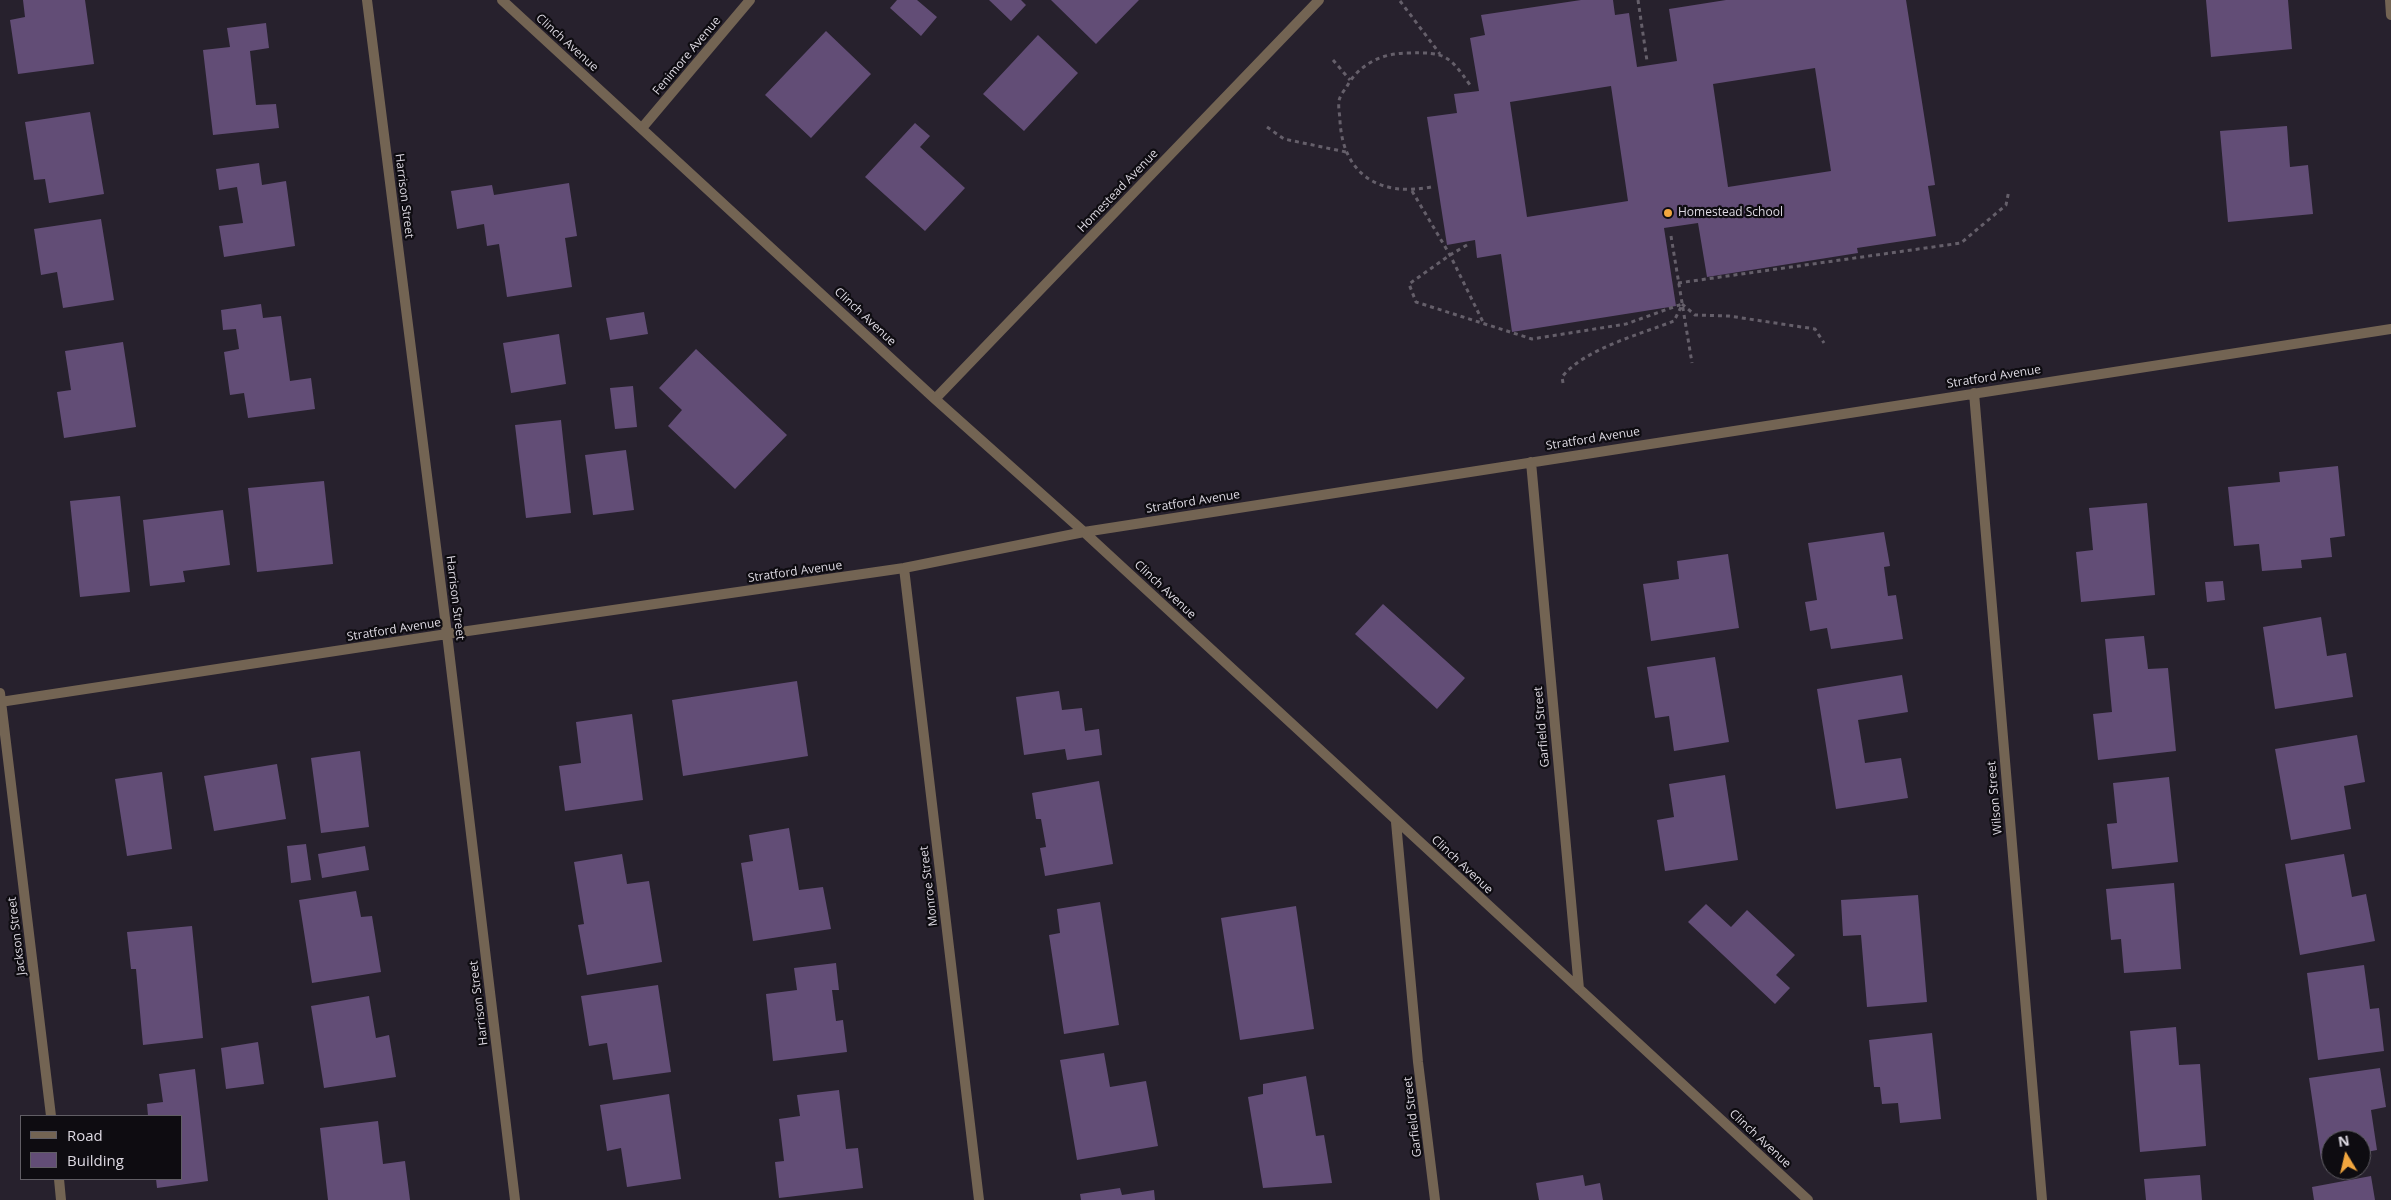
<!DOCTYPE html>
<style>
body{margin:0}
#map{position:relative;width:2391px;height:1200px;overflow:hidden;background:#27212d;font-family:"Open Sans",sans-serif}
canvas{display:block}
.legend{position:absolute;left:20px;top:1115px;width:162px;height:65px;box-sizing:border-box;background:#0e0c11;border:1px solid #615e65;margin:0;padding:6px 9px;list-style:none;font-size:15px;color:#ddd9e2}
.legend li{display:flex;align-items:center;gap:10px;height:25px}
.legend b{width:25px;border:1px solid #615e65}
.north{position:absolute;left:2321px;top:1130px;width:50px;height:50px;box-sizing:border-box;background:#0e0c11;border:1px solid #615e65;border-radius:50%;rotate:351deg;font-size:14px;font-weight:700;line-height:20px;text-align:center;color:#ddd9e2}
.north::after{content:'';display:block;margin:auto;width:18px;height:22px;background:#f1a63f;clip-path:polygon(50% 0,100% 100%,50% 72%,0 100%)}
</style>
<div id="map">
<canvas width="2391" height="1200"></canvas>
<ul class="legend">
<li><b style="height:6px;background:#736453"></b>Road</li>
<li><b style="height:14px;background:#624d76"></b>Building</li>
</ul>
<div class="north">N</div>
</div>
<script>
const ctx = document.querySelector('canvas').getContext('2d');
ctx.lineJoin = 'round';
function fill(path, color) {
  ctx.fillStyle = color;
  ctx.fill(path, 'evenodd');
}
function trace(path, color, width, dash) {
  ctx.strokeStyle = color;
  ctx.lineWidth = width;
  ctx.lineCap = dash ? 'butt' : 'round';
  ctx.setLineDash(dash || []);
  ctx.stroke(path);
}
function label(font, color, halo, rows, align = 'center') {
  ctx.font = font + ' "Open Sans",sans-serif';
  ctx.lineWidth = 4.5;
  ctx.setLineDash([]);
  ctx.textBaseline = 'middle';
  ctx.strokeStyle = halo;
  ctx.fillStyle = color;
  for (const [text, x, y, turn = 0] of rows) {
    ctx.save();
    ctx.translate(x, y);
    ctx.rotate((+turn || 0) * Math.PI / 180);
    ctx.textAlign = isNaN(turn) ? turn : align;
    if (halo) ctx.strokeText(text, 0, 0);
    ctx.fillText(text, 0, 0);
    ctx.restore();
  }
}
fill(new Path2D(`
 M23 0H85L94 64 18 74 10 20 25 17Z
 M897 0H917L937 17 921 36 890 8Z
 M989 0H1021L1026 5 1011 21Z
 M1051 0H1139L1096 44Z
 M1581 0H1613L1615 15 1629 13 1637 67 1677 61 1669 9 1726 0H1906L1935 185 1928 186 1936 236 1857 248 1858 253 1707 277 1698 223 1664 228 1676 306 1512 332 1501 254 1477 258 1475 240 1447 245 1427 117 1457 113 1454 94 1479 91 1470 38 1485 35 1481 15ZM1815 68 1831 171 1728 187 1713 84ZM1611 86 1628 201 1527 217 1510 102Z
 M2206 0H2288L2292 49 2211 57Z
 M266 23 269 48 250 51 256 105 276 104 279 128 213 135 203 50 230 47 227 28Z
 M826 31 871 74 811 138 765 95Z
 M1038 35 1078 73 1024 131 983 94Z
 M90 112 104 194 49 203 45 179 34 180 25 122Z
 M915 123 930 136 920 147 965 188 925 231 865 177Z
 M2287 126 2290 167 2308 165 2313 214 2228 222 2220 131Z
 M259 163 262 185 286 181 295 246 224 257 219 226 243 223 237 187 219 190 216 169Z
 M569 183 577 236 565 238 572 287 507 297 499 244 487 246 484 224 457 229 451 191 492 185 494 195Z
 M101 219 114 300 63 308 57 272 41 275 34 229Z
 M261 304 263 318 281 316 290 381 311 378 315 409 248 418 244 393 230 395 224 352 239 349 236 329 223 330 221 310Z
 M644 312 648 334 610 340 606 318Z
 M559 334 566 384 511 393 503 343Z
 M123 342 136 427 64 438 57 392 71 390 65 351Z
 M696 349 787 435 735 489 668 426 682 410 659 388Z
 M633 386 637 427 615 429 610 388Z
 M561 420 571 513 526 518 515 425Z
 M626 450 634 510 593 515 585 455Z
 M2338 466 2345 536 2330 538 2332 557 2301 560 2302 568 2262 571 2259 544 2234 546 2228 487 2280 482 2279 472Z
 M324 481 333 564 257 572 248 488Z
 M120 496 130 592 80 597 70 501Z
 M2147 503 2155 595 2081 602 2076 552 2093 550 2089 508Z
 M223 510 230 565 183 571 185 582 150 586 143 520Z
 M1884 532 1890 566 1884 567 1888 596 1896 595 1903 639 1831 649 1827 628 1810 631 1805 602 1817 600 1808 543Z
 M1728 554 1739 628 1651 641 1643 584 1679 579 1677 561Z
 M2223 581 2225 600 2207 602 2205 582Z
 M1383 604 1465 678 1437 709 1355 634Z
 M2321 617 2327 656 2346 653 2353 697 2275 709 2263 627Z
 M2144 636 2148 669 2168 668 2176 751 2098 760 2093 714 2112 712 2105 639Z
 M1715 657 1729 742 1674 751 1669 716 1655 718 1647 667Z
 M1902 675 1908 712 1858 720 1865 763 1901 758 1908 798 1836 809 1817 689Z
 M797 681 808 756 683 776 672 700Z
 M1059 691 1062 710 1082 708 1085 731 1099 729 1102 755 1067 760 1065 749 1024 755 1016 697Z
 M632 714 643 800 565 811 559 766 581 763 576 722Z
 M2357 735 2365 782 2344 786 2351 829 2291 840 2275 749Z
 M360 751 369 827 321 833 311 758Z
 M277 764 286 819 214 831 204 776Z
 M162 772 172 849 127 856 115 779Z
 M1725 775 1738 860 1665 871 1657 820 1674 817 1669 784Z
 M2169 777 2178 862 2112 869 2107 824 2117 823 2113 783Z
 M1099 781 1113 864 1045 876 1040 848 1046 847 1041 819H1036L1032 793Z
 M789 828 799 890 823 887 831 929 753 941 741 863 753 861 749 835Z
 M306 844 311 880 291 883 287 846Z
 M365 846 369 870 322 878 318 854Z
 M622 854 627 884 649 881 662 962 587 975 578 925 584 924 574 862Z
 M2344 854 2352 897 2366 894 2375 941 2300 955 2285 864Z
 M2174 883 2181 969 2124 973 2121 939 2111 940 2106 889Z
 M356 891 361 917 372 916 381 972 312 983 299 900Z
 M1918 895 1927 1002 1867 1007 1861 935 1843 936 1841 900Z
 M1100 902 1119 1025 1064 1034 1049 935 1060 933 1057 909Z
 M1706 904 1731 927 1747 910 1795 955 1776 975 1790 988 1775 1004 1688 922Z
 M1296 906 1314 1029 1240 1040 1221 918Z
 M192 926 203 1038 143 1045 136 969H131L127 932Z
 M836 963 839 990H832L836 1021 843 1020 847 1052 773 1061 766 994 797 990 794 968Z
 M2364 965 2370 1009 2379 1008 2384 1051 2318 1060 2307 973Z
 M658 985 671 1072 613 1080 607 1043 589 1046 581 996Z
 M369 996 376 1038 389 1035 396 1077 324 1088 311 1006Z
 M2176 1027 2179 1065 2200 1064 2206 1146 2140 1152 2130 1031Z
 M1932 1033 1941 1119 1900 1123 1898 1103 1882 1104 1880 1087H1874L1869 1040Z
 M258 1042 264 1084 226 1089 221 1048Z
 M1104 1053 1110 1087 1146 1081 1158 1146 1077 1160 1060 1060Z
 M2380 1068 2386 1107 2371 1110 2377 1150 2361 1153V1140H2331V1157L2321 1159 2309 1078Z
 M195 1069 208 1181 157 1188 156 1179H181V1116H148L147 1104 163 1102 159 1074Z
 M1306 1076 1316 1136 1324 1135 1332 1183 1263 1188 1248 1097 1263 1094V1084Z
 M839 1090 846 1149 858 1148 863 1188 779 1198 775 1162 784 1161 779 1119 800 1116 797 1095Z
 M669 1094 681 1179 627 1187 621 1148 607 1151 600 1105Z
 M378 1121 383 1164 405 1161 410 1200H328L320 1128Z
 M1583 1175 1585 1186 1600 1183 1603 1200H1539L1536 1183Z
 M2200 1175 2202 1200H2146L2144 1179Z
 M2371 1176 2375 1200H2314L2312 1187Z
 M1120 1188 1122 1195 1154 1190 1155 1200H1081L1080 1194Z`), '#624d76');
trace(new Path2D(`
 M1638 0 1647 61
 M1400 1 1440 54
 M1333 60 1350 80
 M1267 127 1284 139 1346 152
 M1431 187C1380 197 1343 175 1340 121 1340 115 1338 108 1339 102 1339 97 1343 92 1346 88 1358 65 1381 53 1408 53 1445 52 1449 55 1470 85
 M1412 191 1450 255 1484 324
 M1671 236 1692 363
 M1467 245 1450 255 1409 284 1416 302 1532 339 1626 324 1682 304
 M1678 283 1961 243 2006 205 2009 190
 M1682 304 1695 315 1729 316 1815 329 1824 343
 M1563 383 1562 377C1584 349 1641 334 1674 321L1682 305`), '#655f6a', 3, [4, 4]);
trace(new Path2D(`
 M367 0 447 634 515 1200
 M502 0 935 399 1084 532 1808 1200
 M2390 0 2391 15
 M642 128 750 0
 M1974 393 2042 1200
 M935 399 1319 0
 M1531 462 1579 989
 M904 568 979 1200
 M0 693 51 1116
 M0 702 447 634 904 568 1084 532 2391 329
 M1396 822 1418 1062 1435 1200
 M59 1179 61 1200`), '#736453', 10);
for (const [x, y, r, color] of [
 [1668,213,5,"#f1a63f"]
]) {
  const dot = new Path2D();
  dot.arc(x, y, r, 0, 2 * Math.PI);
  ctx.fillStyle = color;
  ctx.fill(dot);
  trace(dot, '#0e0c11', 2);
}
label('12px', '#ddd9e2', '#0e0c11', [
 ["Clinch Avenue",567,43,42],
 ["Fenimore Avenue",687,56,-50],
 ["Homestead Avenue",1118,191,-46],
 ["Harrison Street",404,196,83],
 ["Clinch Avenue",865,317,43],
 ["Stratford Avenue",1994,377,-9],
 ["Stratford Avenue",1593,439,-9],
 ["Stratford Avenue",1193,502,-9],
 ["Stratford Avenue",795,572,-8],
 ["Clinch Avenue",1165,590,43],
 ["Harrison Street",455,598,83],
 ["Stratford Avenue",394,630,-9],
 ["Garfield Street",1542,727,-95],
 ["Wilson Street",1995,798,-95],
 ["Clinch Avenue",1462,865,43],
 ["Monroe Street",929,886,-97],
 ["Jackson Street",17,936,-97],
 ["Harrison Street",479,1003,-97],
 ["Garfield Street",1413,1117,-97],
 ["Clinch Avenue",1760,1139,43]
]);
label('12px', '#ddd9e2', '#0e0c11', [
 ["Homestead School",1678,213]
], 'left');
</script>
